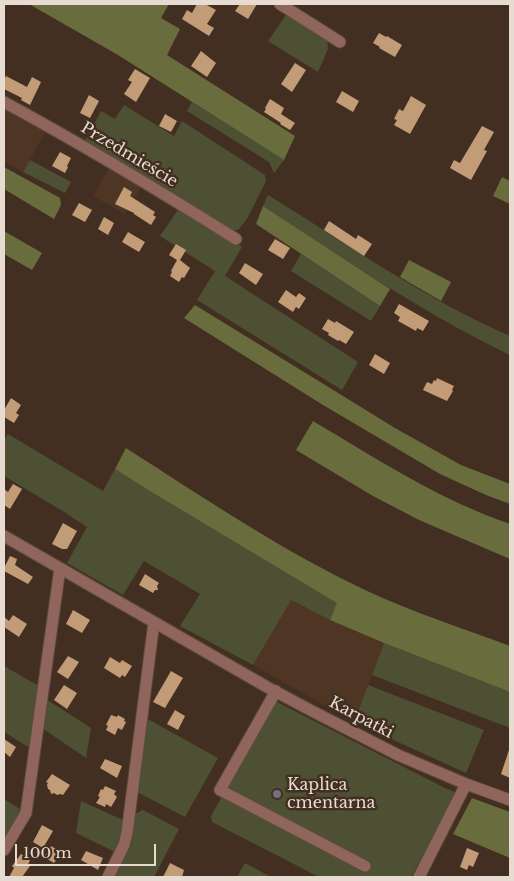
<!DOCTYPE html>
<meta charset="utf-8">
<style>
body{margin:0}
#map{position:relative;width:514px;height:881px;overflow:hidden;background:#422f21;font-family:"Libre Baskerville",serif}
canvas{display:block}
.frame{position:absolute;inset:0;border:5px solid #e7dbd2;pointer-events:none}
.scale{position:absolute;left:15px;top:844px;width:141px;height:22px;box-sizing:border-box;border:2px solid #e7dbd2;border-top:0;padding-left:6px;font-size:15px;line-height:18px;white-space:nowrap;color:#e7dbd2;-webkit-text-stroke:4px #422f21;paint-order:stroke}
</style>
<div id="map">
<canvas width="514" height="881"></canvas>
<div class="frame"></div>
<div class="scale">100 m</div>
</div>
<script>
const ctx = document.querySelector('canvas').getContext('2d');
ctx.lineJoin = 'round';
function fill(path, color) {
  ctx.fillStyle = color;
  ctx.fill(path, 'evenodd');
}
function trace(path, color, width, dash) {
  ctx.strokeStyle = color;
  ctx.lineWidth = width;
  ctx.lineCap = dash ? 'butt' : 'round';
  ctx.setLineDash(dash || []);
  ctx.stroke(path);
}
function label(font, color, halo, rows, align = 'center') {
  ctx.font = font + ' "Libre Baskerville",serif';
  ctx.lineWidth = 5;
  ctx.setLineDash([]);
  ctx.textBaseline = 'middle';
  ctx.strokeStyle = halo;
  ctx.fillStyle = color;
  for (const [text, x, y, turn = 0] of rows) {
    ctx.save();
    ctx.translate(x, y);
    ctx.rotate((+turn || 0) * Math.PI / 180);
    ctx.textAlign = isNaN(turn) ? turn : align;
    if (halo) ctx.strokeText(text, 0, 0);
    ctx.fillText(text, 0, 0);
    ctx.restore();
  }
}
fill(new Path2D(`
 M4 105 47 129 23 172 4 161Z
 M111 165 143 184 125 214 93 196Z
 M291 600 330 620 384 643 354 722 253 665Z`), '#4f3523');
fill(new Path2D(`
 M288 12 327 38 328 49 318 72 268 41Z
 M192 102 284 160 274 173 269 162 187 111Z
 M124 105 174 136 182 121 265 175 266 181 247 219 238 230 230 231 83 144 101 111 115 119Z
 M30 160 71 182 65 193 23 172Z
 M268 195C347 244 425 299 510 336V355C423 313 344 259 263 206Z
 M180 207 242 247 225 276 358 362 342 390 197 300 215 271 160 236Z
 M301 254 380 306 371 321 291 271Z
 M8 434 103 491 115 469 148 490 338 603 330 620 291 600 253 665 180 626 200 594 144 561 123 595 67 563 87 527 61 510 4 476V440Z
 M384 643 510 692V728L372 675Z
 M4 666 39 686 30 748 4 732Z
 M368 685 484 730 466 773 354 722Z
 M46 699 91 728 86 758 42 728Z
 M275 701 445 788 457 793 411 877H319L212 822 211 816Z
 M146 718 218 758 185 817 137 792Z
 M4 799 23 811 7 836 4 834Z
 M81 801 123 820 121 843 115 852 76 833Z
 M143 810 179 829 154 877H114L131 845 135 814Z
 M245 863 271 877H237Z`), '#4e5033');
fill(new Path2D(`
 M29 4H169L161 18 180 29 167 55 295 136 284 160 118 55Z
 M4 167 60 198 61 205 54 219 4 189Z
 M502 177 510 181V204L493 196Z
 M263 206 390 289 380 306 256 224Z
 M4 231 42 253 32 270 4 254Z
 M409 260 451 282 441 301 400 277Z
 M195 305 395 428 461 465 510 484V504L486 495 440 474 323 405 184 318Z
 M313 421C377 459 440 500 510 524V559L419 520 373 496 296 450Z
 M126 448C204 498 281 550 365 590 412 612 462 628 510 646V692L384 643 330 620 337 603 148 490 115 469Z
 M472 798 510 812V858L453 834Z`), '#696c3d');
fill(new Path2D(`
 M197 4H205L216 10 207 24 214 28 209 36 182 19 187 10 192 13Z
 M240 4H257L248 19 235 11Z
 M379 33 386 37 387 36 402 45 395 57 379 48 380 47 373 43Z
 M201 51 216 63 207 77 191 66Z
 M295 63 306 70 292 92 281 84Z
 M135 69 150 78 136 102 124 94 132 82 128 80Z
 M6 76 27 87 32 77 41 82 30 105 21 100 22 98 4 89V80Z
 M342 91 359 101 353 112 336 102Z
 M89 95 99 101 90 118 80 113Z
 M411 96 426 105 410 134 394 125 397 120 394 119 399 109 403 111Z
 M270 99 284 108 281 114 295 123 290 130 280 124 281 123 264 112 266 109 265 108Z
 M165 114 177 121 171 132 159 126Z
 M482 126 494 132 484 150 487 151 471 180 450 168 454 160 460 163Z
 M60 152 71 158 67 166 68 167 65 173 52 166Z
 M124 187 132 192 130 196 155 212 153 215 156 217 151 225 134 214V213L115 204Z
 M79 203 92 210 85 222 72 215Z
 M104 217 114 223 108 235 98 229Z
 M329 221 356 239 358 235 372 244 364 256 324 230Z
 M128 232 145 242 139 252 122 242Z
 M275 239 290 248 283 259 268 250Z
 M176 244 186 250 180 260 190 268 184 278 182 277 179 282 170 276 172 272 171 271 177 260 169 255Z
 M245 263 263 274 256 285 239 273Z
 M286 290 296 297 299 293 306 298 299 309 296 307 293 312 278 302Z
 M399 304 429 321 423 331 417 328 416 331 398 321 400 317 394 313Z
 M328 319 335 323 336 321 354 332 346 344 339 340 338 341 328 335 329 333 322 329Z
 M375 354 390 363 384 374 369 365Z
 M437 378 454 386 452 390 453 391 447 401 423 390 427 382 432 384 434 380 436 381Z
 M11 398 21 405 16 413 19 415 14 423 4 417V410Z
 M13 484 22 489 10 509 4 505V489L8 492Z
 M63 523 77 531 67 549H62L52 544Z
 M10 556 17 559 15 565 33 577 28 584 4 571V568Z
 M145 574 159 583 157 586 158 590H155L153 593 139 585Z
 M73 610 90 620 82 633 66 624Z
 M13 615 27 624 19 637 4 627V617L9 621Z
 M68 656 79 662 68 679 57 672Z
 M110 657 120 663 122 660 132 666 125 677 122 675 120 678 104 668Z
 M171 671 183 678 165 708 153 702Z
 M64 685 77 693 67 709 54 700Z
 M175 710 185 716 178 730 167 724Z
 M111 715 117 717 118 715 125 719 124 721 126 722 122 730 118 728 115 735 106 730 108 726 106 725Z
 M4 739 16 747 10 757 4 752Z
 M509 750 510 751V778L501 774Z
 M105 759 122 766 117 778 100 768Z
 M52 774 70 785 63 795 60 794 57 795 54 793 51 794 50 790 48 789 47 785 48 783 46 782Z
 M105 786 116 791 114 794 117 797 111 807 106 804 105 807 96 803 100 797 98 796 101 789 103 790Z
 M42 825 53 831 43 848 33 842Z
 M51 846 61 852 54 863 44 857Z
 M467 848 479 853 473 867 469 865 467 870 460 867Z
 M86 851 103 858 98 870 81 860Z
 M21 854 30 860 28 865 30 866 22 877H9L14 868 12 866Z
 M170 863 184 870 182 877H163Z`), '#c29c77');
const minor = new Path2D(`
 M280 4 340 42
 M4 102C83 145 160 191 236 239
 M4 536 267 687 312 711 398 755 466 784 510 800
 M276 691 220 790 365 866
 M4 850 26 813 60 568
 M108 877 124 845 127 833 154 622
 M419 877 466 784`);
trace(minor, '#5c4b3d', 13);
trace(minor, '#90655b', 11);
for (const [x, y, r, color] of [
 [277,794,5,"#6b7280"]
]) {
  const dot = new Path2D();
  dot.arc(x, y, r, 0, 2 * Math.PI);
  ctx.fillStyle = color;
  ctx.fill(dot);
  trace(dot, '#422f21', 2);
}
label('16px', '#e7dbd2', '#422f21', [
 ["Przedmieście",129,155,31],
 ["Karpatki",361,718,28]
]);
label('16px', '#e7dbd2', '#422f21', [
 ["Kaplica",287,785],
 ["cmentarna",287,803]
], 'left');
</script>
